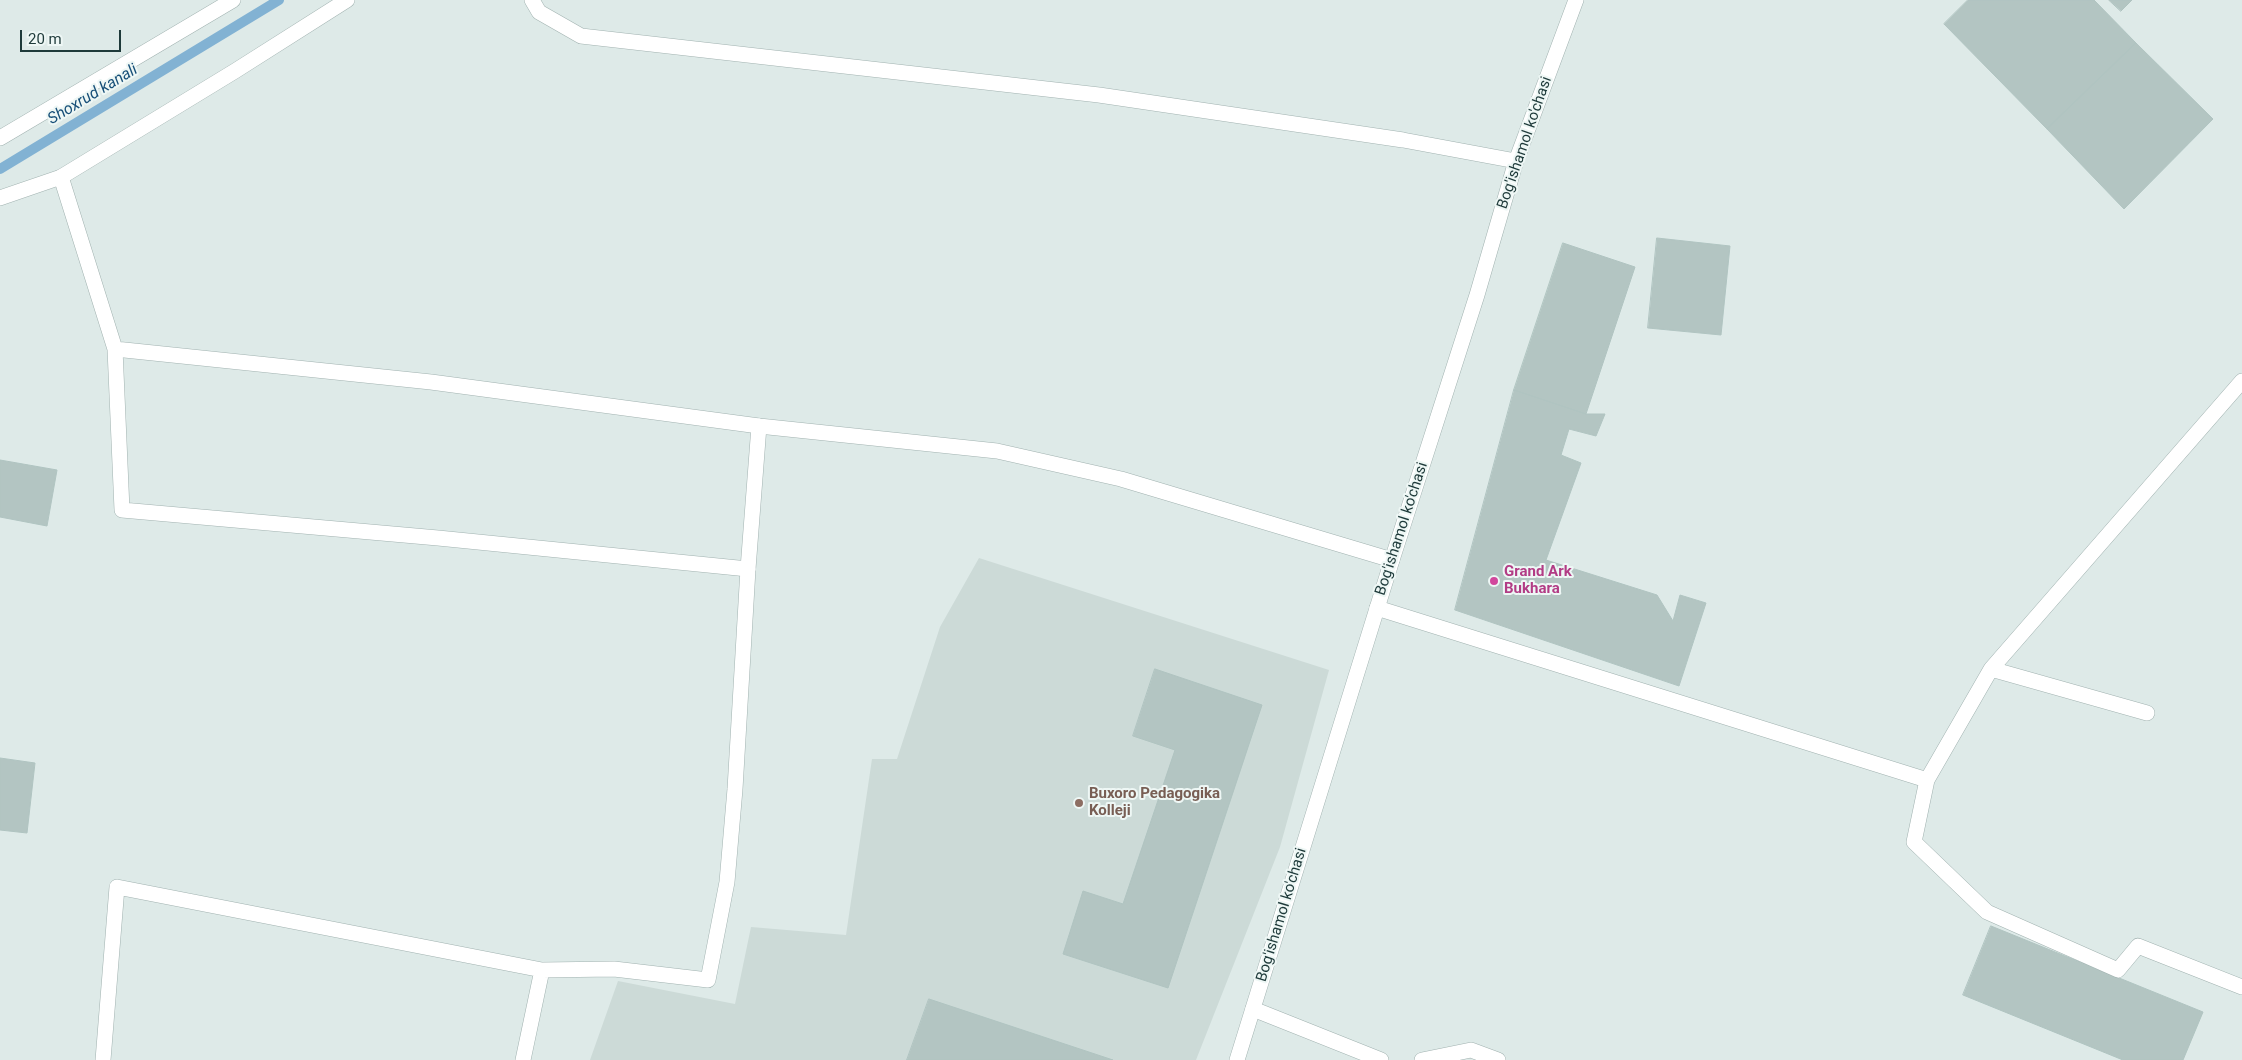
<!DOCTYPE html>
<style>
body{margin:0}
#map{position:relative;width:2242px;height:1060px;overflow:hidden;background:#deeae8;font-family:Roboto,sans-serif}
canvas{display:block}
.scale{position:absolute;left:20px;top:30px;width:101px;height:22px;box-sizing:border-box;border:2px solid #1e3a3a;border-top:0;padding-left:6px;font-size:15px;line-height:18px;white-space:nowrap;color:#1e3a3a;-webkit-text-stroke:4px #eef7f5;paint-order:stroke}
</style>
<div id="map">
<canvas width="2242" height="1060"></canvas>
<div class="scale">20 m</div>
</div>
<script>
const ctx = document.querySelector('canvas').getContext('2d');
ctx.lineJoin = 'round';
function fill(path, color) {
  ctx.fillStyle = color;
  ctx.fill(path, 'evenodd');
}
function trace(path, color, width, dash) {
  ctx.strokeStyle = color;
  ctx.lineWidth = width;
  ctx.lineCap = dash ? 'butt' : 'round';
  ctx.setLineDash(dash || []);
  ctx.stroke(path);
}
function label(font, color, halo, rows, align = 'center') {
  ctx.font = font + ' Roboto,sans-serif';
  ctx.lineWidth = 4;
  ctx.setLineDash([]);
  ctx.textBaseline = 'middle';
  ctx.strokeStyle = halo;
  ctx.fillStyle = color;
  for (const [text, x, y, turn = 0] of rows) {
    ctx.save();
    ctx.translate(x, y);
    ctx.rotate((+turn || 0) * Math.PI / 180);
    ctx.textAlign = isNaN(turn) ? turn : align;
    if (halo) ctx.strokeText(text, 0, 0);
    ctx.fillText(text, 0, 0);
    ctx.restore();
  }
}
fill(new Path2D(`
 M979 558 1329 670 1280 847 1196 1060H590L618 981 735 1004 751 927 846 935 872 759H897L940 627Z`), '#ccdad7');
trace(new Path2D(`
 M0 169 279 0`), '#82b2d3', 10);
const building = new Path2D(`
 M1968 0H2094L2136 43 2047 129 1944 24Z
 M2109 0H2132L2121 11Z
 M2136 43 2213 119 2124 209 2047 129Z
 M1657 238 1730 246 1721 335 1648 328Z
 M1563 243 1635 267 1586 414 1514 390Z
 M1514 390 1586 414H1605L1596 436 1569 429 1561 455 1581 463 1546 560 1657 595 1673 621 1680 595 1706 603 1679 686 1455 610Z
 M0 460 57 470 47 526 0 517Z
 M1155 669 1262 705 1168 988 1063 954 1083 891 1123 904 1175 750 1133 736Z
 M0 758 35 763 27 833 0 830Z
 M1991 926 2203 1012 2183 1060H2123L1963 995Z
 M929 999 1113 1060H907Z`);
fill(building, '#b3c5c2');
trace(building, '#b0c4c1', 1);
const service = new Path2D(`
 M0 198 61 177 235 71 347 0
 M542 970 614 969 708 980 727 882 735 789 748 569 759 426
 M1253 1009 1381 1060
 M103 1060 117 887 542 970 523 1060
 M1422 1060 1471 1050 1498 1060`);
const minor = new Path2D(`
 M532 0 539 12 581 36 1099 95 1403 140 1516 161
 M0 138 233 0
 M61 177 115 349 122 510 438 538 748 569
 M115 349 431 382 759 426 997 451 1121 479 1392 560
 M1377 608 1927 780 1991 669 2147 713
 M1991 669 2242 381
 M1927 780 1914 842 1987 912 2118 970 2138 946 2242 987`);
const tertiary = new Path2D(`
 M1237 1060 1392 560 1477 295 1516 161 1576 0`);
trace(service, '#a1b2b0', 16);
trace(minor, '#a1b2b0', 16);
trace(tertiary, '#a1b2b0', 16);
trace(service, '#fff', 15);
trace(minor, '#fff', 15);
trace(tertiary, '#fff', 15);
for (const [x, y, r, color] of [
 [1494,581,5,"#d1479c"],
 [1079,803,5,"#8d6e63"]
]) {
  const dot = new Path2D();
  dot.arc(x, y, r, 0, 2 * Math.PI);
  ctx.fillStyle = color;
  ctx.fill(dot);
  trace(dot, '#eef7f5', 2);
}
label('15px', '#1e3a3a', '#eef7f5', [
 ["Bog'ishamol ko'chasi",1525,143,-71],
 ["Bog'ishamol ko'chasi",1402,529,-72],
 ["Bog'ishamol ko'chasi",1282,915,-73]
]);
label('bold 15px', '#b23c85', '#eef7f5', [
 ["Grand Ark",1504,572],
 ["Bukhara",1504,589]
], 'left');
label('bold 15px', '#785e54', '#eef7f5', [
 ["Buxoro Pedagogika",1089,794],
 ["Kolleji",1089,811]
], 'left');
label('italic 16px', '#174f78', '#eef7f5', [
 ["Shoxrud kanali",93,95,-31]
]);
</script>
